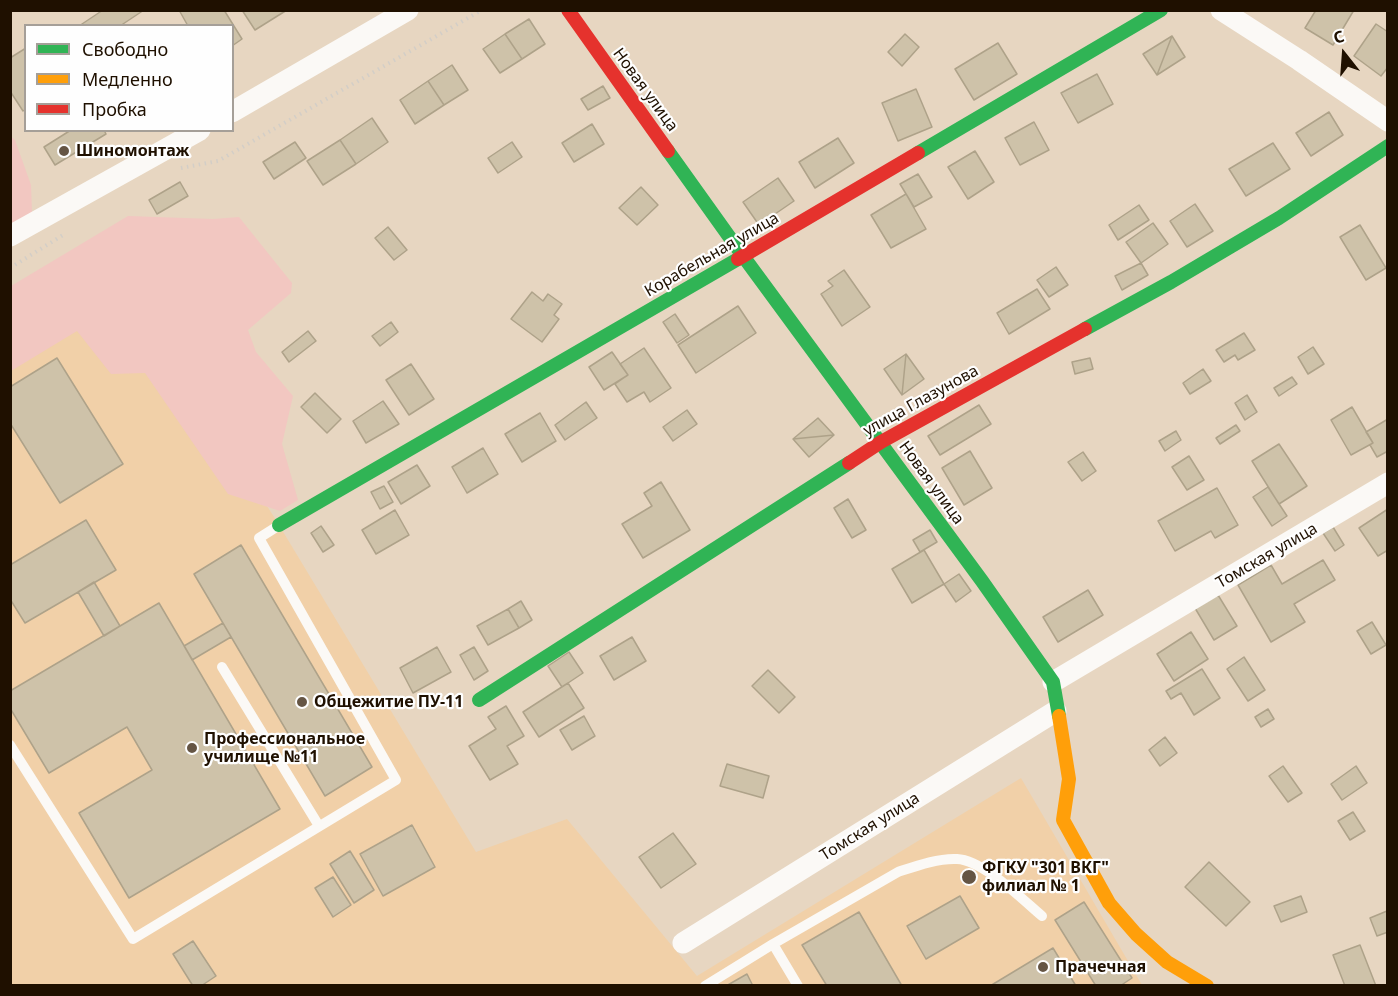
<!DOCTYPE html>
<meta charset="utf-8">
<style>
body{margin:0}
#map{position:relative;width:1398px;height:996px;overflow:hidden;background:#e7d6c1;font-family:"Noto Sans",sans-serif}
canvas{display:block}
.frame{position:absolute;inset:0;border:12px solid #1f1000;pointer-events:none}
.legend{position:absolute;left:24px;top:24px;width:210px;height:108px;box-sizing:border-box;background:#fefefe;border:2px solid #a59f98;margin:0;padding:8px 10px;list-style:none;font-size:18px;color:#1f1000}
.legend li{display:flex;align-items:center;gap:12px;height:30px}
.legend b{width:30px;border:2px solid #a59f98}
.north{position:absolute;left:1314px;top:24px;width:60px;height:60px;-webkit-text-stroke:4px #fefefe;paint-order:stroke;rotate:343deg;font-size:16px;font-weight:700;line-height:24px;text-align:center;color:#1f1000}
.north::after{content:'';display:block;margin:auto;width:21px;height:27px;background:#1f1000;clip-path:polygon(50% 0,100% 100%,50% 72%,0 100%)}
</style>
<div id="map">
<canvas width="1398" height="996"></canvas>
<div class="frame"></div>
<ul class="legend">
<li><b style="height:8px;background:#30b455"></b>Свободно</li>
<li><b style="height:8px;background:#ff9f0a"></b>Медленно</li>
<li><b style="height:8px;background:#e5322d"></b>Пробка</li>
</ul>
<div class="north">С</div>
</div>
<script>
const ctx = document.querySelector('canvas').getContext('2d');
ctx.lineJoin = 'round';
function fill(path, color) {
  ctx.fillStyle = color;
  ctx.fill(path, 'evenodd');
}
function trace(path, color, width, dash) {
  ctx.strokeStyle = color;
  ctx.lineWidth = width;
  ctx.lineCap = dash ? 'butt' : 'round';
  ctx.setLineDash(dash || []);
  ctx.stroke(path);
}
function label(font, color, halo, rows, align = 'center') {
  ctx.font = font + ' "Noto Sans",sans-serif';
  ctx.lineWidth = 4.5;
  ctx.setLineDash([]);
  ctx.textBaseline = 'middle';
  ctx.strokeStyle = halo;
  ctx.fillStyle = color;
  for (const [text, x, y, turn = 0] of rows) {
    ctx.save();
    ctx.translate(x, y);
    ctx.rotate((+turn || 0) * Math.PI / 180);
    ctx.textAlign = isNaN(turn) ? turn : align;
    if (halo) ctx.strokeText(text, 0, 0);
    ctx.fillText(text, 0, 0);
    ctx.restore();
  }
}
fill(new Path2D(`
 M114 262 279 525 476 852 567 819 697 976 1021 778 1142 985 11 986V327Z`), '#f1d0a8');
fill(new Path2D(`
 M10 136 15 140 31 185 32 212 11 225Z
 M128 216 213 219 239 217 292 283 291 293 248 330 256 352 293 396 282 444 298 500 280 511 228 494 145 373 111 374 77 331 11 371V286Z`), '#f2c7c1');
const building = new Path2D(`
 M103 10H144L120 26H79Z
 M179 10H224L242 39 232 46V26H188Z
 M242 10H287L255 30Z
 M1316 10H1354L1333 45 1305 28Z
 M529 19 545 44 522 59 505 34Z
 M1376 24 1388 32V67L1381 76 1354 56Z
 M505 34 522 59 500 73 483 49Z
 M905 34 919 47 902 66 888 52Z
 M1172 36 1157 75 1143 54Z
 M1172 36 1185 57 1157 75Z
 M998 43 1017 74 974 100 955 69Z
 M26 48V109L23 111 10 91V58Z
 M452 65 468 90 444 105 428 81Z
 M1097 74 1113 104 1078 123 1061 93Z
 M428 81 444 105 415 124 400 100Z
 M603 86 610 98 588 110 581 99Z
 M916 89 932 127 898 141 882 103Z
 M1329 112 1343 135 1311 156 1296 133Z
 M372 118 388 142 356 164 340 140Z
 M1034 122 1049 150 1020 165 1005 138Z
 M592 124 604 144 574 162 562 143Z
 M71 130H104L106 134 55 165 44 147Z
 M838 138 854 163 815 188 799 162Z
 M340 140 356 164 323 185 307 161Z
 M295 142 306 158 274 179 263 162Z
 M512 142 522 157 498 173 488 158Z
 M1273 143 1290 169 1246 196 1229 169Z
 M975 151 994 182 968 199 948 167Z
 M918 174 932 197 914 207 900 184Z
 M778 178 794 201 759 225 743 202Z
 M180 182 188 196 157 214 149 200Z
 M641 187 658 205 637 225 619 208Z
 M906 194 926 229 891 248 871 215Z
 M1195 204 1213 231 1187 247 1170 221Z
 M1139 205 1149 220 1118 240 1109 225Z
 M1153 223 1168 244 1141 263 1126 242Z
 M1360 225 1386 268 1366 280 1340 237Z
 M388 227 407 250 394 260 375 238Z
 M1141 263 1148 275 1122 290 1115 276Z
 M1056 267 1068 285 1049 297 1037 280Z
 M844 270 870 307 842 326 821 294 833 286 828 281Z
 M1037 289 1050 309 1009 334 997 313Z
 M532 292 543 301 548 294 562 304 554 315 559 319 542 342 511 319Z
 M738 306 756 333 696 373 678 345Z
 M675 314 689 335 677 343 663 322Z
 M391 322 398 332 380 346 372 336Z
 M308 331 316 341 289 362 282 352Z
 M1244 333 1255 350 1238 360 1235 355 1224 362 1216 350Z
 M1313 347 1324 364 1308 374 1298 357Z
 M644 348 671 388 650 402 644 392 627 402 615 384 628 375 620 364Z
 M612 352 628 375 604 390 589 367Z
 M906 354 924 379 902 395Z
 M906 354 902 395 884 369Z
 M57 358 123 464 60 503 10 423V387Z
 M1090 358 1093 369 1075 374 1072 362Z
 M411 364 434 399 409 415 386 380Z
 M1203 369 1211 381 1190 394 1183 383Z
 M1292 377 1297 384 1279 396 1274 388Z
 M315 393 341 419 327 433 301 407Z
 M1247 395 1257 412 1245 420 1235 403Z
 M383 401 399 424 366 443 353 421Z
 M586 402 597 418 565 440 555 425Z
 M979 405 991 424 940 455 928 436Z
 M1352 407 1373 443 1351 455 1331 420Z
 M687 410 697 424 673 441 663 427Z
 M540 413 556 441 522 462 505 434Z
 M818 418 834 435 793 439Z
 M1388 419V451L1377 457 1370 445 1373 443 1366 432Z
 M1236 425 1240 431 1220 444 1216 438Z
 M1176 431 1181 440 1165 451 1159 441Z
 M834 435 809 457 793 439Z
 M1279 444 1307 486 1279 504 1252 461Z
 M483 448 498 474 467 493 452 467Z
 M970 451 992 488 964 505 942 468Z
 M1083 452 1096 471 1082 481 1068 462Z
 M1189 456 1204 480 1187 490 1172 467Z
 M417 465 430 486 401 504 388 482Z
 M661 482 690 530 643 558 622 524 652 506 644 493Z
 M384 486 393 502 380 509 371 492Z
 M1268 487 1287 516 1272 526 1253 497Z
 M1217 488 1238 525 1215 538 1211 531 1175 551 1158 521Z
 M848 499 866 530 852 538 834 508Z
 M1388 509V550L1378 556 1359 528Z
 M395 510 409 535 376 554 362 530Z
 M86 520 116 570 25 623 10 599V565Z
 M321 526 334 545 323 552 311 533Z
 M1333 527 1344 545 1335 551 1323 533Z
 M930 530 937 542 920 552 913 540Z
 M241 545 372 767 325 796 194 574Z
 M924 550 944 584 912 603 892 569Z
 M1323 560 1335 580 1294 604 1305 622 1271 642 1238 585 1271 565 1282 584Z
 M959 574 971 591 956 602 944 584Z
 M94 582 120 626 104 636 78 592Z
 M1088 590 1103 615 1058 642 1043 617Z
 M1218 595 1237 626 1214 640 1195 608Z
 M521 601 532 620 519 628 508 609Z
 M159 603 280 809 129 898 79 813 152 770 127 727 49 773 10 708V691Z
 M508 609 519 628 488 645 477 626Z
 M1372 622 1386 645 1371 654 1357 631Z
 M223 623 231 637 192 660 184 646Z
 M1191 632 1208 659 1174 681 1157 654Z
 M632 637 646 661 614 680 600 656Z
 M437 647 451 672 413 693 400 668Z
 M474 647 488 671 474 680 460 655Z
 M569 652 583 673 562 687 548 666Z
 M1244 657 1265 690 1248 701 1227 669Z
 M1202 669 1220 698 1194 715 1181 693 1171 699 1166 691Z
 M768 670 795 697 779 713 752 686Z
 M568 683 584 708 539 737 523 712Z
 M506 706 524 736 507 746 518 764 490 780 469 746 496 729 488 717Z
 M1268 709 1274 719 1261 727 1255 717Z
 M584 716 595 736 572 750 560 730Z
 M1165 737 1177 753 1160 766 1149 750Z
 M727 764 769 776 763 798 720 786Z
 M1283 766 1302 793 1288 802 1269 776Z
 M1356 766 1367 783 1342 800 1331 784Z
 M1353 812 1365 831 1350 840 1338 821Z
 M412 825 435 867 383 896 360 854Z
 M673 833 696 864 661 888 639 857Z
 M350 851 374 890 354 903 330 864Z
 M1209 862 1250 902 1226 926 1185 887Z
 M333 877 351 905 333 917 315 888Z
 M960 896 979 928 926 959 907 926Z
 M1301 896 1307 912 1281 922 1274 906Z
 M1084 902 1132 978 1120 986H1096L1055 920Z
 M1387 911 1388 932 1377 936 1370 918Z
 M859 912 902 986H827L802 945Z
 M193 941 216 976 201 986H193L173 954Z
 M1360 945 1376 986H1345L1333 955Z
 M1053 948 1076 986H990Z
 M747 974 753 986H726Z`);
fill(building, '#cec2a9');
trace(building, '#aea289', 1.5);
trace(new Path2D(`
 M181 168 218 161 482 10
 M10 268 63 235`), '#d3cec7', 4, [1.5, 4.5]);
trace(new Path2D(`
 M222 667 319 826
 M10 745 133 939 396 780 259 538 278 526
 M705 986 773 944
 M798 986 773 944 898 872C916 866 938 858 957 859 983 860 1023 900 1042 916`), '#fbf9f6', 10);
trace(new Path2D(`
 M1221 10 1299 60 1388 121
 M232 112 408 10
 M10 236 200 130
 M1053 682 1388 483
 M683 943 1056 711`), '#fbf9f6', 21);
trace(new Path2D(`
 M668 151 743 256 982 581 1053 682 1059 716
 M918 153 1161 10
 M1085 329 1171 282 1279 218 1388 146
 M279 525 738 259
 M479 700 849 463`), '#30b455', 14);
trace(new Path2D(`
 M1059 716 1069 779 1063 820 1109 903 1136 934 1167 962 1207 986`), '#ff9f0a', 14);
trace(new Path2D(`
 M568 10 668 151
 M738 259 918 153
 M849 463 881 442 1085 329`), '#e5322d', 14);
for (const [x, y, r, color] of [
 [64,151,6,"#655544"],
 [302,702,6,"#655544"],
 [192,748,6,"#655544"],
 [969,877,8,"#655544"],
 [1043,967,6,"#655544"]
]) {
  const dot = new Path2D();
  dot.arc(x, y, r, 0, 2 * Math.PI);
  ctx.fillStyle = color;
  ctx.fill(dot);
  trace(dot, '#fefefe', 2);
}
label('16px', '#1f1000', '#fefefe', [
 ["Новая улица",645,90,54],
 ["Корабельная улица",712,255,-30],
 ["улица Глазунова",921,401,-29],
 ["Новая улица",931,483,54],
 ["Томская улица",1267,556,-30],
 ["Томская улица",870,827,-32]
]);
label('bold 16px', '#1f1000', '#fefefe', [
 ["Шиномонтаж",76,151],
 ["Общежитие ПУ-11",314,702],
 ["Профессиональное",204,739],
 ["училище №11",204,757],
 ["ФГКУ \"301 ВКГ\"",982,868],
 ["филиал № 1",982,886],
 ["Прачечная",1055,967]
], 'left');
</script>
